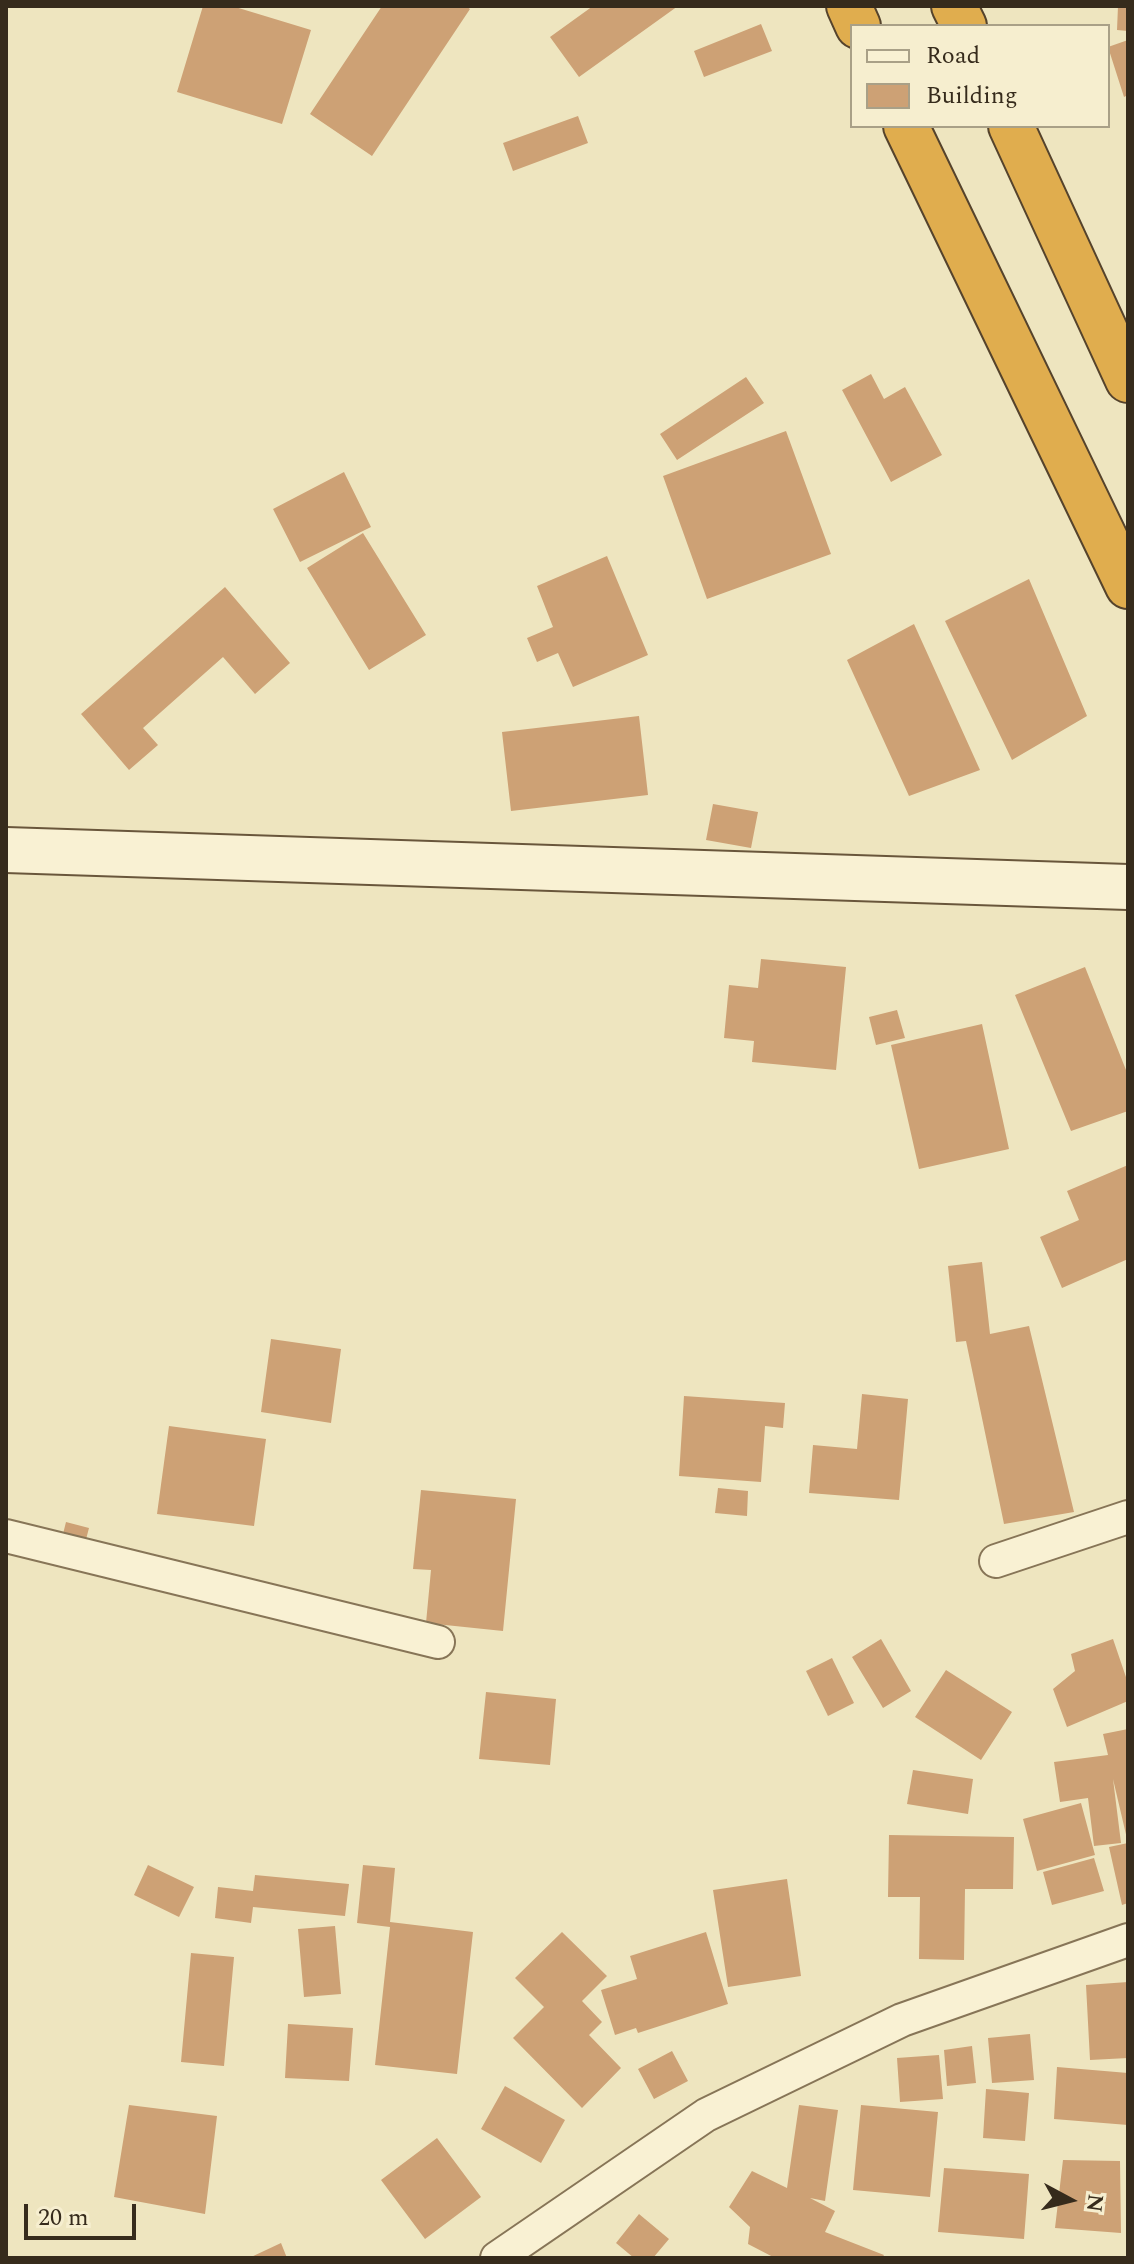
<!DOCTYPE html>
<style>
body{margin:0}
#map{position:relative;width:1134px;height:2264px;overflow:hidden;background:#eee5bf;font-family:Spectral,serif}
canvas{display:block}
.frame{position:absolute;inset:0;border:8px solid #362b1c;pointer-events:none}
.legend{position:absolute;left:850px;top:24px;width:260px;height:104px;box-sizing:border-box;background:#f6eecf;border:2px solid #a9a087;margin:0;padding:10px 14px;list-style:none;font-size:24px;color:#362b1c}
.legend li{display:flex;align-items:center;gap:16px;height:40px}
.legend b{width:40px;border:2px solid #a9a087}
.north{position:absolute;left:1030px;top:2160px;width:80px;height:80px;-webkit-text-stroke:6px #f6eecf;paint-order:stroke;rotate:97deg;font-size:22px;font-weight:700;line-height:32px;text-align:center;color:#362b1c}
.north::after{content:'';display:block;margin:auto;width:28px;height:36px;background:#362b1c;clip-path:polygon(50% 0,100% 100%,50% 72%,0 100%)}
.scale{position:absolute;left:24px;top:2204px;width:112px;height:36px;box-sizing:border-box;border:4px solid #362b1c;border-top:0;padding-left:10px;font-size:24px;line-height:28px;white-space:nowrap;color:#362b1c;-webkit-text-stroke:6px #f6eecf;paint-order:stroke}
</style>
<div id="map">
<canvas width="1134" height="2264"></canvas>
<div class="frame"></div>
<ul class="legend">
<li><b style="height:10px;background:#f9f1d3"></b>Road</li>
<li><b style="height:22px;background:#cda175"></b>Building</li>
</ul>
<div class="north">N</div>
<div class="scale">20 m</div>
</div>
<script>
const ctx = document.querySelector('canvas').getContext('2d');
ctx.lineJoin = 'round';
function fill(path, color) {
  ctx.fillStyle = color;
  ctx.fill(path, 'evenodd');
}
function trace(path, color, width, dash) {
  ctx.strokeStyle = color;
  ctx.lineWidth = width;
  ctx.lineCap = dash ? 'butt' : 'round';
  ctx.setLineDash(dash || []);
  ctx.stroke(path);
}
fill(new Path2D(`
 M203 6H232L311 30 282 124 177 92Z
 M382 6H466L470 9 372 156 310 114Z
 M593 6H678L579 77 550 37Z
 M1118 6H1128V31L1117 30Z
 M761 24 772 51 704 77 694 51Z
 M1128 40V95L1124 97 1108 47Z
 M578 116 588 143 513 171 503 143Z
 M871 374 884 399 905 387 942 455 891 482 842 390Z
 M746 377 764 403 677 460 660 434Z
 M786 431 831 554 707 599 663 476Z
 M344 472 371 527 300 562 273 509Z
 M363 533 426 635 369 670 307 568Z
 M607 556 648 655 573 687 558 653 537 662 527 638 553 627 537 586Z
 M1029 579 1087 716 1012 760 945 621Z
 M225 587 290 663 255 694 223 657 143 728 158 745 129 770 81 714Z
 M914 624 980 770 909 796 847 660Z
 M639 716 648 795 511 811 502 732Z
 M713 804 758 812 751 848 706 840Z
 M761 959 846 967 836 1070 752 1062 754 1041 724 1038 729 985 758 988Z
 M1085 967 1128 1075V1111L1071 1131 1015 995Z
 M897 1010 905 1038 876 1045 869 1017Z
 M982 1024 1009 1149 919 1169 891 1045Z
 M1128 1165V1259L1062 1288 1040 1237 1079 1220 1067 1191Z
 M982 1262 990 1334 1029 1326 1074 1512 1004 1524 966 1341 956 1342 948 1266Z
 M271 1339 341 1349 331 1423 261 1412Z
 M862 1394 908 1399 899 1500 809 1493 813 1445 857 1449Z
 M684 1396 785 1403 783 1428 765 1426 761 1482 679 1476Z
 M169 1426 266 1439 254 1526 157 1514Z
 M718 1488 748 1491 747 1516 715 1513Z
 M421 1490 516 1499 503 1631 426 1623 431 1570 413 1569Z
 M66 1522 89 1528 84 1547 61 1542Z
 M881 1639 911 1691 883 1708 852 1657Z
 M1113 1639 1128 1683V1701L1067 1727 1053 1689 1075 1671 1071 1654Z
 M832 1658 854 1703 828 1716 806 1671Z
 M946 1670 1012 1712 981 1760 915 1717Z
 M486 1692 556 1699 550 1765 479 1759Z
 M1128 1729V1843L1113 1779 1121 1843 1094 1846 1088 1798 1060 1802 1054 1762 1108 1755 1103 1734Z
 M913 1770 973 1779 968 1814 907 1804Z
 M1081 1803 1095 1855 1037 1871 1023 1819Z
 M889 1835 1014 1837 1013 1889H965L964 1960 919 1959 920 1897H888Z
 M1128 1843V1903L1122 1905 1109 1847Z
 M1094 1858 1104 1891 1052 1905 1043 1872Z
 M148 1865 194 1887 179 1917 134 1895Z
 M363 1865 395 1868 390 1922 473 1932 457 2074 375 2065 390 1927 357 1923Z
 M255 1875 349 1884 345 1916 253 1907 251 1923 215 1918 218 1887 253 1891Z
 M787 1879 801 1976 728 1987 713 1890Z
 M335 1926 341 1994 304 1997 298 1929Z
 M562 1932 607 1976 582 2001 602 2022 589 2035 621 2068 582 2108 513 2038 544 2007 515 1978Z
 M706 1932 728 2004 638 2033 636 2028 615 2035 601 1990 637 1979 630 1956Z
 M191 1953 234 1957 224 2066 181 2062Z
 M1128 1982V2058L1090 2060 1086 1985Z
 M288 2024 353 2028 349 2081 285 2078Z
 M1030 2034 1034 2080 992 2083 988 2038Z
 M972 2046 976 2083 947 2086 944 2050Z
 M672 2051 688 2081 654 2099 638 2069Z
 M939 2055 943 2099 900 2102 897 2058Z
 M1057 2067 1128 2073V2125L1054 2119Z
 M505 2086 565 2120 541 2163 481 2129Z
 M986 2089 1029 2093 1025 2141 983 2138Z
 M129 2105 217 2116 205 2214 114 2197Z
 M799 2105 838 2110 825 2201 810 2198 835 2211 825 2232 884 2255 882 2258H775L748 2244 750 2227 729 2207 752 2171 787 2188Z
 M861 2105 938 2112 930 2197 853 2190Z
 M437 2138 481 2197 425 2239 381 2180Z
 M1063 2160 1120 2161 1121 2233 1055 2228Z
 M944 2168 1029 2174 1024 2239 938 2232Z
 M639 2214 669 2239 653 2258H634L616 2243Z
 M281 2243 287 2258H249Z`), '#cda175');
const street = new Path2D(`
 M6 1536 438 1642
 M996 1561 1128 1517
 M497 2258 706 2115 902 2020 1128 1940`);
const secondary = new Path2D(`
 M6 850 1128 887`);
const highway = new Path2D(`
 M849 6 858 26
 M954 6 964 26
 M906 126 1128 586
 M1011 126 1128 380`);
trace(street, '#877557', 36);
trace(secondary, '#69563b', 48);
trace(highway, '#55432c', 48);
trace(street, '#f9f1d3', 32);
trace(secondary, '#f9f1d3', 44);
trace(highway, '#e0ad4e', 44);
</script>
